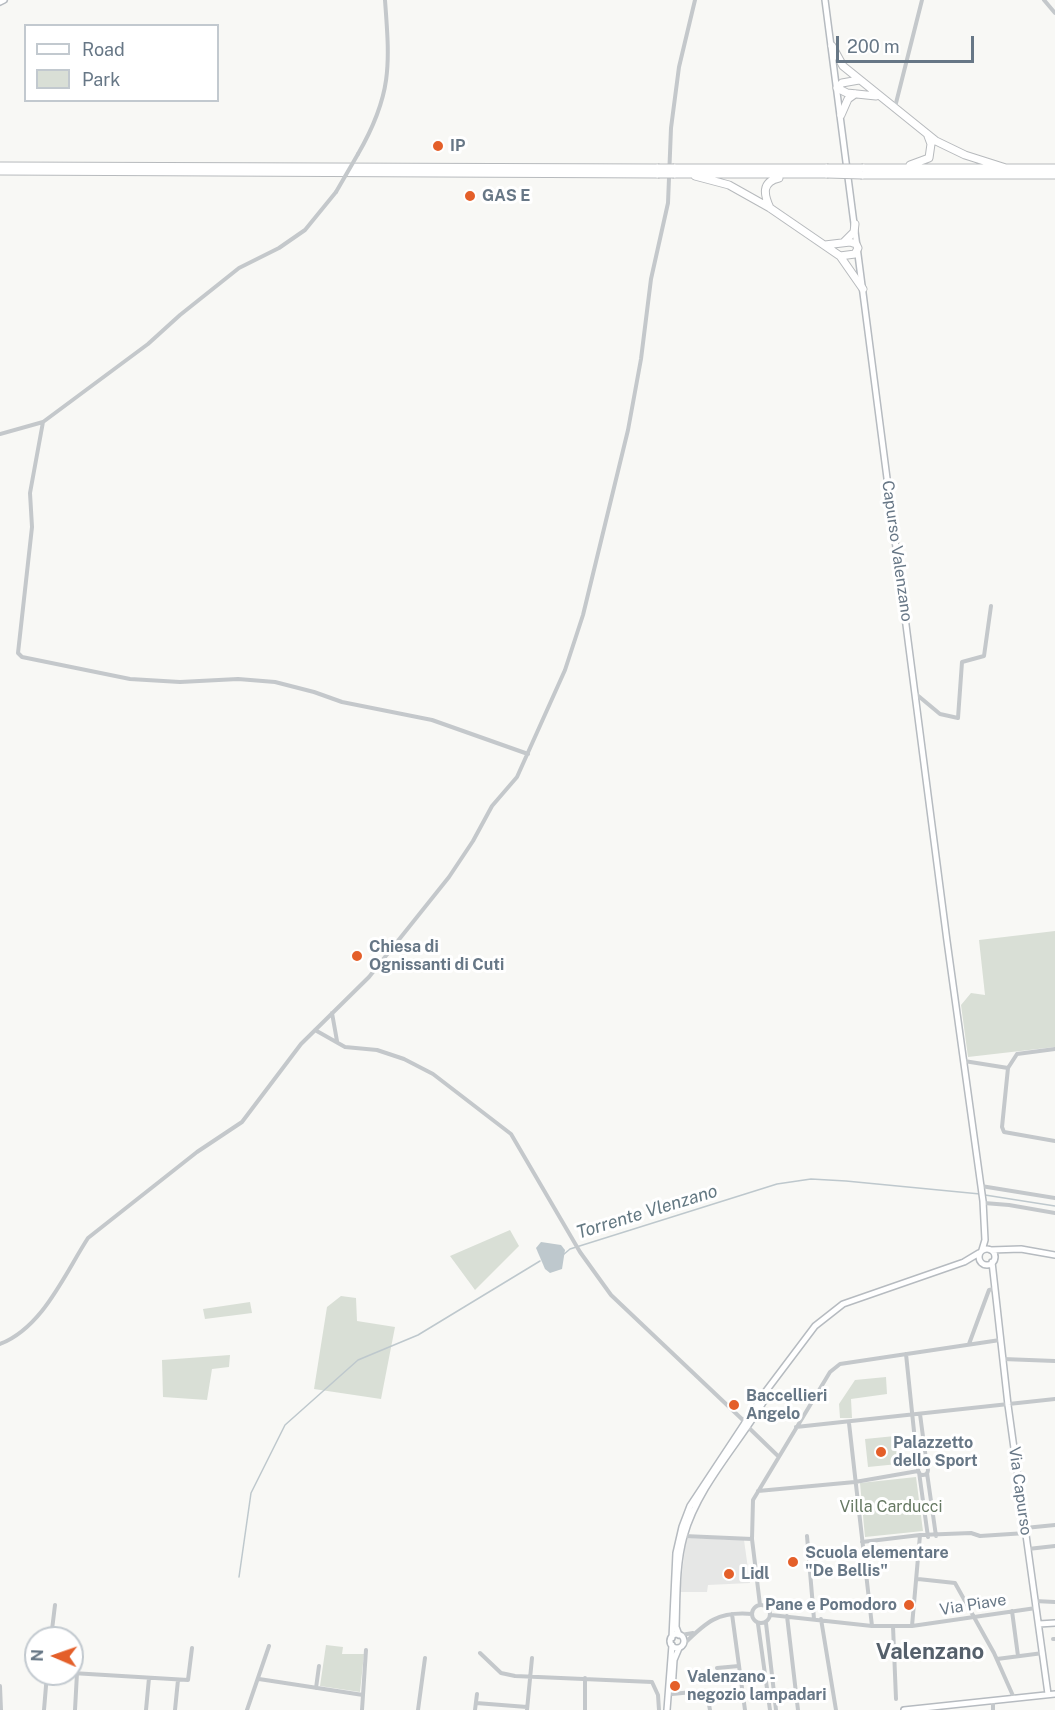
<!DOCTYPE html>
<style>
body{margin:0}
#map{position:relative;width:1055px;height:1710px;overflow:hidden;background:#f8f8f5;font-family:"Public Sans",sans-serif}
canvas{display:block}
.legend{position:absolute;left:24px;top:24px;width:195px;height:78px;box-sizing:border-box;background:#fff;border:2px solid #c2c9cf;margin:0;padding:8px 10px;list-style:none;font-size:18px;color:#677786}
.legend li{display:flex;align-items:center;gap:12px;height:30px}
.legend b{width:30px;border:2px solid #c2c9cf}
.north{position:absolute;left:24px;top:1626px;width:60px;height:60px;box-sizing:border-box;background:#fff;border:2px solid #c2c9cf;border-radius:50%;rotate:272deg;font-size:16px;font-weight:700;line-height:24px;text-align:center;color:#677786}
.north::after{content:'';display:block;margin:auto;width:21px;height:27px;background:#e45f29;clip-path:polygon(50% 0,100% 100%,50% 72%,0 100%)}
.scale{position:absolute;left:836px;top:36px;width:138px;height:27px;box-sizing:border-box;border:3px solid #677786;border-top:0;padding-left:8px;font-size:18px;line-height:21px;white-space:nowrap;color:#677786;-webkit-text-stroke:4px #fff;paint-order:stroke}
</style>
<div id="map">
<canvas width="1055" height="1710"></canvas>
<ul class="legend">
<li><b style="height:8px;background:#fff"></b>Road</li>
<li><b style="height:16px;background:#d9dfd6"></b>Park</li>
</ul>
<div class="north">N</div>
<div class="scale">200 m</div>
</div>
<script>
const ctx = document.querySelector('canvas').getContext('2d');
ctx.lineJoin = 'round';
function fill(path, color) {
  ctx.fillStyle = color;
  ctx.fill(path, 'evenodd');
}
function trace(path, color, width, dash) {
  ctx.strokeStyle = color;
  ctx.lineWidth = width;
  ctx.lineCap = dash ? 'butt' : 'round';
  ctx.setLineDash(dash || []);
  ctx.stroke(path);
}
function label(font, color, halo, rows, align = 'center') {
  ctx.font = font + ' "Public Sans",sans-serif';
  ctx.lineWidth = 6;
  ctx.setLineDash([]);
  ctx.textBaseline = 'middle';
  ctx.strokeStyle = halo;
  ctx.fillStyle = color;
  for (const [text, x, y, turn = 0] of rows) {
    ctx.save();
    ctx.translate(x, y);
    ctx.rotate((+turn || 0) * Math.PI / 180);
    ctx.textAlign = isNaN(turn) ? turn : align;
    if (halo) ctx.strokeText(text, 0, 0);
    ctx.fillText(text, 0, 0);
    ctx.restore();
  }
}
fill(new Path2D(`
 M686 1538 744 1540 750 1583 708 1585 707 1592H680Z`), '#e6e7e6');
fill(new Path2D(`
 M1055 931V1047L968 1057 961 1005 971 993 985 995 979 940Z
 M510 1230 519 1246 475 1290 450 1256Z
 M341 1296 356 1298 357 1321 395 1327 381 1399 314 1389 327 1307Z
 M250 1302 252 1313 205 1319 203 1309Z
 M230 1355 229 1367 212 1369 207 1400 163 1397 162 1360Z
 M886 1377 887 1394 851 1399 852 1418H840L839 1404 855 1380Z
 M895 1436 898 1464 868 1467 865 1439Z
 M916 1477 923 1531 865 1537 860 1483Z
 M326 1645 343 1647 342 1654H364L360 1692 320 1686Z`), '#d9dfd6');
fill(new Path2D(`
 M541 1242 561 1245 565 1250 562 1269 550 1273 545 1269 536 1248Z`), '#bec8cd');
trace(new Path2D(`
 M985 1195 1055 1206
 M563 1255 570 1249 777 1184 811 1179 846 1181 980 1194
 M239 1577 251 1493 285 1425 358 1360 418 1335 540 1261`), '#bec8cd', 1.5);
const secondary = new Path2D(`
 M825 0 947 941 983 1201 985 1240 982 1250
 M0 2 4 0
 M979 1257a8 8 0 1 1 16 0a8 8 0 1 1-16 0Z
 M991 1250 1021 1249 1055 1255
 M992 1262 1008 1405 1048 1694
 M1039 1624 1055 1623
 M670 1641a7 7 0 1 1 14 0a7 7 0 1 1-14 0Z
 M679 1635 676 1627C677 1597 676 1565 684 1536 699 1483 742 1441 768 1394
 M672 1638 676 1553 682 1527 690 1506 766 1391 815 1326 843 1304 964 1262 979 1253
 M672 1690 674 1660 679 1648
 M667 1710 672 1645
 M904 1710 1055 1694`);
const highway = new Path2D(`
 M832 46 843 66 936 141 965 155 1009 169
 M859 80 842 83 837 88 847 93 876 96
 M841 115 848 99 855 94
 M910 165 929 158 931 144 928 136
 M0 166 658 168
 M674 168H827
 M863 168H1055
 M0 171 658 174
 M674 174H827
 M862 175H1055
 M695 176 729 185 770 208 840 256 863 289
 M770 208C764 195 761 182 779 178
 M844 242 854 232 855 224
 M825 245 850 242 856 244 858 248 855 254 840 256`);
trace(secondary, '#b6bbc0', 8);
trace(highway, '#b7babd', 9);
trace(new Path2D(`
 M1044 0 1055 13
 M895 107 922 0
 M358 154C392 95 390 66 385 0
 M43 422 30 493 32 527 18 653 22 657 130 679 180 682 238 679 275 682 314 692 342 702 432 720 528 754
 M0 434 43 422 148 344 180 315 239 268 279 248 305 230 336 192
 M916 694 940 714 958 718 962 662 984 656 991 606
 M332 1013 337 1041
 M315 1030 345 1047 377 1050 404 1059 433 1074 511 1134 580 1252 611 1295 745 1422
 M964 1061 1008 1068 1002 1127 1004 1132 1055 1141
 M1008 1068 1017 1054 1055 1049
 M981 1186 1055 1198
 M984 1203 1009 1205 1055 1213
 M0 1344C43 1327 64 1275 88 1238L197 1152 242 1122 301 1044 369 977 449 877 473 841 492 806 517 777 565 670 583 615 628 430 641 359 651 279 668 203 671 128 679 67 695 0
 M969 1344 989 1290 994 1289
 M906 1354 918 1470
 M1003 1359 1055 1361
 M920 1414 927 1467
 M849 1423 872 1626
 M748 1427 778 1456
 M796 1427 1055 1399
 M918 1470a5 5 0 1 1 10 0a5 5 0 1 1-10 0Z
 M919 1472 928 1537
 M927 1473 936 1536
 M758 1491 855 1482 918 1471
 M1025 1528 1055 1525
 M684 1536 752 1539
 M807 1536 814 1619
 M862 1542 920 1535 971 1533 980 1536 1026 1533
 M1028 1549 1055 1546
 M918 1579 955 1583 994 1653 1014 1698
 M1035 1601 1055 1602
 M752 1614a9 9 0 1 1 18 0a9 9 0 1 1-18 0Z
 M760 1605 752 1539 753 1500 830 1372 840 1364 1000 1340
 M1012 1611 1018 1656
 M732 1614 745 1710
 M771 1615 872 1626H912L1036 1608
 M787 1616 798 1710
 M821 1619 836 1710
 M766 1623 776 1710
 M758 1624 770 1710
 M893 1626 896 1699
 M912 1626 920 1535
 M681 1635 693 1633
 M51 1638 55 1605
 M1053 1639H1055
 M684 1644C706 1622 718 1611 752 1614
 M480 1653 501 1673 515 1676 652 1682 658 1695 659 1710
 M997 1659 1043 1653
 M717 1668 739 1666
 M72 1673 188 1680 192 1648
 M585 1678V1710
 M259 1679 363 1695
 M0 1686 1 1710
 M316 1688 319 1666
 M672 1694 703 1691 707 1694 710 1710
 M993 1701V1710
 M476 1703 527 1707
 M44 1710 47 1674
 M75 1710 77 1673
 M146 1710 149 1678
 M175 1710 178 1680
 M247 1710 269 1646
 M362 1710 366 1650
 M418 1710 425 1658
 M475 1710 477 1694
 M527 1710 532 1658`), '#c4c8cb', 4);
trace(secondary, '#fff', 5);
trace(highway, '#fff', 7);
const highwayBridge = new Path2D(`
 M658 168H674
 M827 168H863
 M658 174H674
 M827 174 862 175`);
trace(highwayBridge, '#b7babd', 9, []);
trace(new Path2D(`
 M336 192 358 154`), '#c4c8cb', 4);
trace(highwayBridge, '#fff', 7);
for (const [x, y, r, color] of [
 [438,146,6,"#e45f29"],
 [470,196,6,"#e45f29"],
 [357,956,6,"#e45f29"],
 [734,1405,6,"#e45f29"],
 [881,1452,6,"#e45f29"],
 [793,1562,6,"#e45f29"],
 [729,1574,6,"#e45f29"],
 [909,1605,6,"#e45f29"],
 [675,1686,6,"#e45f29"]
]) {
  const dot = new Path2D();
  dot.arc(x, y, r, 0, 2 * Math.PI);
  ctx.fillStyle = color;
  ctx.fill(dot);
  trace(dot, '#fff', 2);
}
label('bold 16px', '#677786', '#fff', [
 ["IP",450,146],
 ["GAS E",482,196],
 ["Chiesa di",369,947],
 ["Ognissanti di Cuti",369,965],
 ["Baccellieri",746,1396],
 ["Angelo",746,1414],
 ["Palazzetto",893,1443],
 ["dello Sport",893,1461],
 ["Scuola elementare",805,1553],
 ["\"De Bellis\"",805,1571],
 ["Lidl",741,1574],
 ["Pane e Pomodoro",897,1605,"right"],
 ["Valenzano -",687,1677],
 ["negozio lampadari",687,1695]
], 'left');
label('16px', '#677786', '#fff', [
 ["Capurso Valenzano",897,551,82],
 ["Via Capurso",1020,1491,82],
 ["Via Piave",973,1605,-9]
]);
label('16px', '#657862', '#fff', [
 ["Villa Carducci",891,1507]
]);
label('italic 18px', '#637882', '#fff', [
 ["Torrente Vlenzano",647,1212,-17]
]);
label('bold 22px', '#55606b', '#fff', [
 ["Valenzano",930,1652]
]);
</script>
